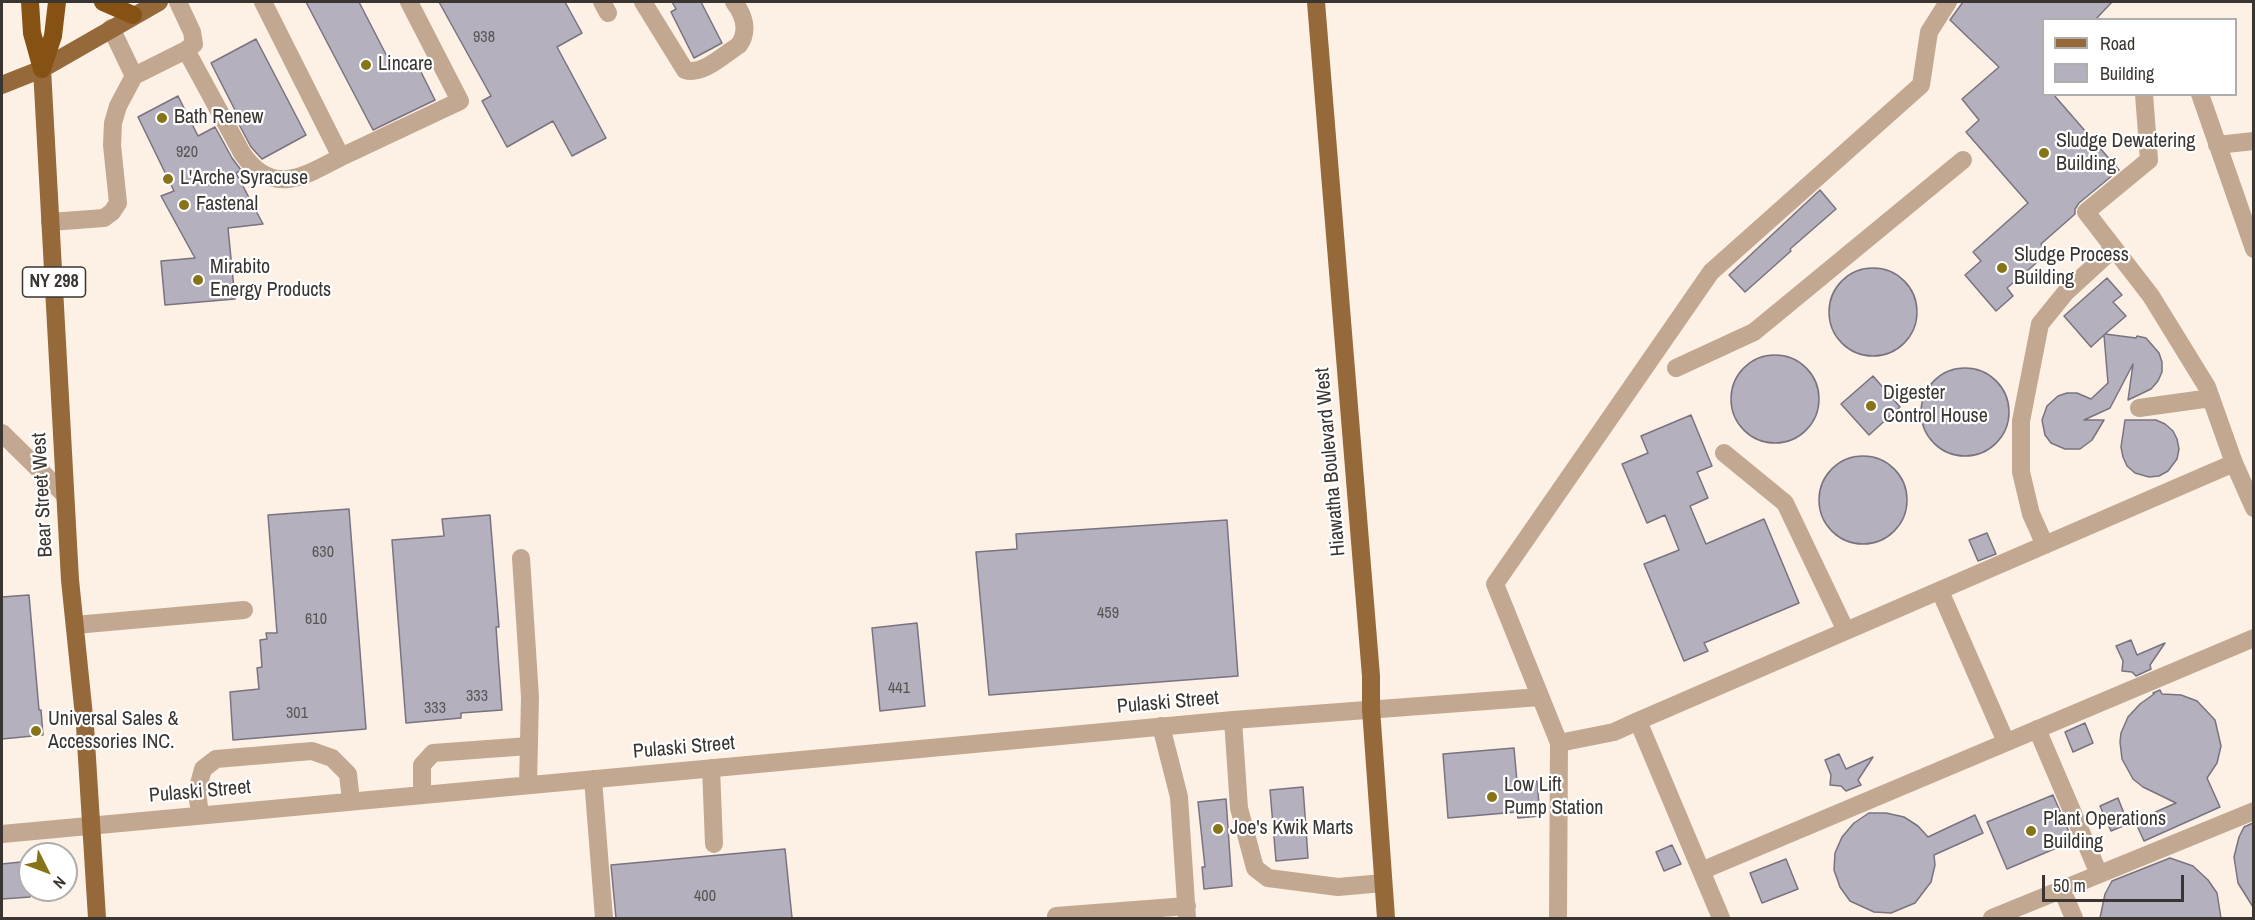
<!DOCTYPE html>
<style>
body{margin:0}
#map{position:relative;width:2255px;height:920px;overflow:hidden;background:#fdf0e5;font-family:"Archivo Narrow",sans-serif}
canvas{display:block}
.frame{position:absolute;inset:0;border:3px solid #3a3531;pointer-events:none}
.legend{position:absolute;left:2042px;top:18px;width:195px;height:78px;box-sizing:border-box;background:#fff;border:2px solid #b0aead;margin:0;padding:8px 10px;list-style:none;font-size:18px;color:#3a3531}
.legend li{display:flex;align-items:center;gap:12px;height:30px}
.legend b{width:30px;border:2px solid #b0aead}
.north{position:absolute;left:18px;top:842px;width:60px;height:60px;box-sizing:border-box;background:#fff;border:2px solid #b0aead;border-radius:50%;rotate:132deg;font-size:16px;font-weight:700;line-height:24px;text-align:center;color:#3a3531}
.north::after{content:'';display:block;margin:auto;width:21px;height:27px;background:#877417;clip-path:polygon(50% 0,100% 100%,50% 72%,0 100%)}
.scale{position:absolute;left:2042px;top:875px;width:142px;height:27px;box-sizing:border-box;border:3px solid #3a3531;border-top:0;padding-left:8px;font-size:18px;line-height:21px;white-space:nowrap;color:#3a3531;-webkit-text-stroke:4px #fff;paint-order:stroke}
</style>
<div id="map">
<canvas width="2255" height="920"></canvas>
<div class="frame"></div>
<ul class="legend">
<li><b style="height:8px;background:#96693b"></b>Road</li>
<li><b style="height:16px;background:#b5b0bd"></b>Building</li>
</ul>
<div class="north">N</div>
<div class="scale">50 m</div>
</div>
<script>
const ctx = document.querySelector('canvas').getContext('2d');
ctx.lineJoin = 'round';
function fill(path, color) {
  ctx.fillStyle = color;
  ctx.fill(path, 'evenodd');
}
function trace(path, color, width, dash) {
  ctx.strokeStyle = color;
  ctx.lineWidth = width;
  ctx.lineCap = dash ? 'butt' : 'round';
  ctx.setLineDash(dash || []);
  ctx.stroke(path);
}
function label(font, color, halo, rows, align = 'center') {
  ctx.font = font + ' "Archivo Narrow",sans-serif';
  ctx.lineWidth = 4.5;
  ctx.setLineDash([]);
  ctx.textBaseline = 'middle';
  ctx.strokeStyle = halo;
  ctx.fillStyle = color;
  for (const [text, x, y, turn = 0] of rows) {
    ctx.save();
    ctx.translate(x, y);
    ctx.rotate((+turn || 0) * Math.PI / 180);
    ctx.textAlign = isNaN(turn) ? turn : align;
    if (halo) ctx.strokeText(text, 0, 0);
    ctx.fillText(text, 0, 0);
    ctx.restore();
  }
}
const building = new Path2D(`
 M306 2H359L394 70 415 60 435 100 373 130Z
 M439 2H565L582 33 557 47 606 138 572 156 553 121 507 147 482 101 491 96Z
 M672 2H701L722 43 694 58 671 12 676 9Z
 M1963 2H2112L2095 20H2043V94H2053L2119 170 2079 203 2075 209V214L2041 244 2048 253 2007 288 2013 296 1996 311 1965 275 1981 261 1973 252 2028 203 1966 132 1979 120 1962 99 1999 67 1950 20Z
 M256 39 306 135 262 159 251 147 235 117 238 116 211 63Z
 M178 96 198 136 215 127 232 158 241 170 236 173 263 224 228 228 235 299 165 305 161 261 195 258 161 196 174 191 138 117Z
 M1820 190 1836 209 1790 249 1791 251 1745 292 1729 275Z
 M1829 312a44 44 0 1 1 88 0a44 44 0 1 1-88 0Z
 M2107 278 2122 295 2113 302 2126 316 2105 334 2136 338 2137 336 2146 338 2159 353 2162 362V372L2158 381 2151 389 2128 400 2133 364 2110 408 2084 420H2104L2092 440 2080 449H2065L2051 443 2045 435 2042 420 2047 406 2058 396 2067 393H2077L2091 399 2108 383 2104 335 2091 347 2064 316Z
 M1731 399a44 44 0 1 1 88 0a44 44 0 1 1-88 0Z
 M1921 412a44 44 0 1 1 88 0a44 44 0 1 1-88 0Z
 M1873 376 1900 407 1869 435 1841 404Z
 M1691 415 1712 466 1697 472 1708 498 1690 506 1706 544 1764 519 1799 603 1704 643 1708 651 1684 661 1644 564 1679 550 1665 515 1647 523 1622 464 1648 453 1641 436Z
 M2125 420H2156L2165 424 2173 431 2177 439 2179 449 2177 459 2168 471 2159 476 2149 477 2135 473 2127 466 2123 457 2121 447Z
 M1819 500a44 44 0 1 1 88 0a44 44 0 1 1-88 0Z
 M349 509 366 729 233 740 230 692 259 689 257 668 262 667 260 640 267 639 266 633H277L268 515Z
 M490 515 499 627H496L502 710 461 713V718L406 723 392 540 444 536 442 519Z
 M1227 520 1238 676 989 695 976 552 1017 549 1016 534Z
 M1987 533 1996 554 1978 561 1969 540Z
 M29 595 39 710H41L43 735 2 739V597Z
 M917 623 925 706 880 711 872 628Z
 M2131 640 2137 655 2165 643 2150 665 2151 669 2136 676 2132 672 2122 671 2123 661 2116 646Z
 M2160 690 2162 694 2181 695 2197 701 2215 720 2221 746 2217 763 2207 778 2220 807 2144 841 2135 821 2176 803 2143 787 2133 779 2122 759 2120 742 2121 733 2128 717 2140 704 2154 694 2153 693Z
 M2085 723 2093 743 2073 752 2065 732Z
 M1514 748 1517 782 1537 781 1540 816 1518 818 1517 812 1448 818 1443 754Z
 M1839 754 1846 769 1873 757 1858 780 1861 785 1846 791 1841 786 1830 785 1831 775 1825 760Z
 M1303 787 1308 858 1276 861 1270 790Z
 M2053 795 2073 841 2007 869 1987 822Z
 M2118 798 2128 824 2111 831 2100 806Z
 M1226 799 1232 886 1204 889 1202 867H1205L1198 802Z
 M1869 813H1886L1904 817 1918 826 1928 837 1975 815 1983 833 1934 855 1935 865 1931 882 1915 903 1891 913 1874 912 1850 901 1840 887 1834 870 1835 853 1842 837 1854 823Z
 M2253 823V907L2238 883 2234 857 2239 837 2244 827Z
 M1672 845 1681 864 1664 871 1656 852Z
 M785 849 792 918H616L611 865Z
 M2170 858 2193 866 2208 880 2217 893 2221 918H2100L2105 894 2112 881Z
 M1786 859 1798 889 1762 903 1750 873Z
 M30 861V897L2 899V864Z`);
fill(building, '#b5b0bd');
trace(building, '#797380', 1.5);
trace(new Path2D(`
 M602 2 608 13
 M643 2 685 70C702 76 725 54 739 45 749 31 744 15 734 2
 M186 50 242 153C272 197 303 177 341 157L263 2
 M134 76 186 50 194 44 192 32 178 2
 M2144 94 2149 160 2086 212 2151 296 2207 387 2234 463 2254 508
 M2200 94 2254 249
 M2217 145 2254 141
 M341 157 460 101 409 2
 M50 222 104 218 112 212 118 203 112 145 113 123 118 106 134 76 111 28
 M1676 368 1754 332 1963 160
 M2139 408 2211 398
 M2 433 65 495
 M1724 453 1785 503 1846 631
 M2045 545 2031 514 2021 472V421L2040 324 2066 292 2114 248
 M521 558 530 697 528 785
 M1940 591 2006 742
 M75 625 244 610
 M1233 720 1239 808 1255 868 1268 878 1338 887 1383 883
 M1638 721 2234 463
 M1161 726 1179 797 1187 918
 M2037 729 2099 874
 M711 768 714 844
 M593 779 604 918
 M422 795V765L433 753 529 746
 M200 815 197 791 203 769 216 759 312 751 332 758 348 774 351 801
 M2 834 1233 720 1540 697
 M1701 871 2254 638
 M2062 890 2074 918
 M1056 916 1187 906
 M1558 918 1559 743
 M1721 918 1638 721 1614 732 1559 743 1495 584 1711 272 1921 85 1929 32 1948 2
 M1992 918 2254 811`), '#c2a890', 18);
trace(new Path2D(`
 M1316 2 1371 676V709L1386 918
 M42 69 70 580 85 726 97 918
 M2 85 42 69 159 2`), '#96693b', 18);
trace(new Path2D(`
 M30 2 32 33 42 69
 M103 2 133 15
 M42 69 53 36 57 2`), '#865213', 18);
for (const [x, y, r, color] of [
 [366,65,6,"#877417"],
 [162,118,6,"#877417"],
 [2044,153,6,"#877417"],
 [168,179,6,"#877417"],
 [184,205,6,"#877417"],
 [2002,268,6,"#877417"],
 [198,280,6,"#877417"],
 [1871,406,6,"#877417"],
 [36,731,6,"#877417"],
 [1492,797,6,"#877417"],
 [1218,829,6,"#877417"],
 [2031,831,6,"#877417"]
]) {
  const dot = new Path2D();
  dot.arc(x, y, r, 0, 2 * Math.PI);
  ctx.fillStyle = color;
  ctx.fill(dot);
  trace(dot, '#fff', 2);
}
label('16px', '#595454', null, [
 ["938",484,38],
 ["920",187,153],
 ["630",323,553],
 ["459",1108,614],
 ["610",316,620],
 ["441",899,689],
 ["333",477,697],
 ["333",435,709],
 ["301",297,714],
 ["400",705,897]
]);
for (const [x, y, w] of [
 [54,282,63]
]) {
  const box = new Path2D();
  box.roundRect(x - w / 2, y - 15, w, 30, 4.5);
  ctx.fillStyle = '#fff';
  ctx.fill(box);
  trace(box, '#3a3531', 1.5);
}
label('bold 18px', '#3a3531', null, [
 ["NY 298",54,282]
]);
label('20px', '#3a3531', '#fff', [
 ["Lincare",378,65],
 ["Bath Renew",174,118],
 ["Sludge Dewatering",2056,142],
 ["Building",2056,165],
 ["L'Arche Syracuse",180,179],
 ["Fastenal",196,205],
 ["Sludge Process",2014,256],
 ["Building",2014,279],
 ["Mirabito",210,268],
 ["Energy Products",210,291],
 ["Digester",1883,394],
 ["Control House",1883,417],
 ["Universal Sales &",48,720],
 ["Accessories INC.",48,743],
 ["Low Lift",1504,786],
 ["Pump Station",1504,809],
 ["Plant Operations",2043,820],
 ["Building",2043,843],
 ["Joe's Kwik Marts",1230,829]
], 'left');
label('20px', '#3a3531', '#fff', [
 ["Hiawatha Boulevard West",1331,462,-95],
 ["Bear Street West",43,495,-93],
 ["Pulaski Street",1168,703,-5],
 ["Pulaski Street",684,748,-5],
 ["Pulaski Street",200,792,-5]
]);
</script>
